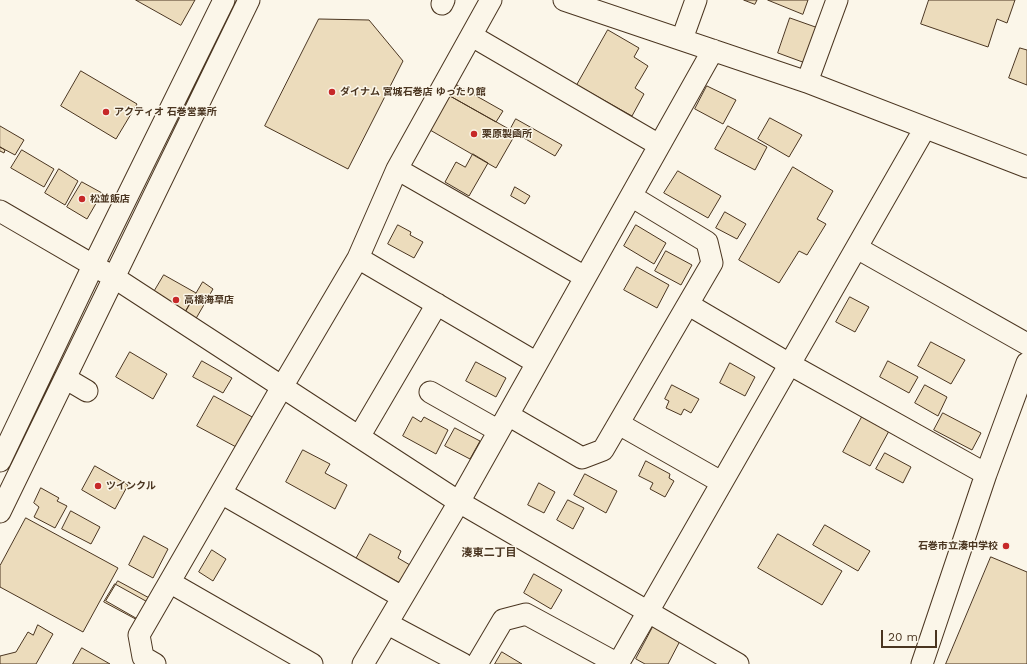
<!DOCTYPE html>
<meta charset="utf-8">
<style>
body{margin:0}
#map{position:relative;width:1027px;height:664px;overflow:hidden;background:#fbf6e9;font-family:"Work Sans",sans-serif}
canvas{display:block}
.scale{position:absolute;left:881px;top:630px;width:56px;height:18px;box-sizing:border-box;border:2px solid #4a3520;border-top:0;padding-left:5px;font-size:12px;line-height:14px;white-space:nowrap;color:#4a3520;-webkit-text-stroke:3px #fbf6e9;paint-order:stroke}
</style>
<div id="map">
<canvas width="1027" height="664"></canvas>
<div class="scale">20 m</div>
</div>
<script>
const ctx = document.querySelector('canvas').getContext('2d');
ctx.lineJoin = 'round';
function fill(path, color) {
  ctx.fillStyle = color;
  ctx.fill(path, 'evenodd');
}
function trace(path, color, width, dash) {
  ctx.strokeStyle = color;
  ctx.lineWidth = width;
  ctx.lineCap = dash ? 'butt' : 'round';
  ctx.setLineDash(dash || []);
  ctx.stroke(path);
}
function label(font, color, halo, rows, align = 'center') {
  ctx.font = font + ' "Work Sans","Noto Sans JP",sans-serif';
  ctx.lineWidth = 3;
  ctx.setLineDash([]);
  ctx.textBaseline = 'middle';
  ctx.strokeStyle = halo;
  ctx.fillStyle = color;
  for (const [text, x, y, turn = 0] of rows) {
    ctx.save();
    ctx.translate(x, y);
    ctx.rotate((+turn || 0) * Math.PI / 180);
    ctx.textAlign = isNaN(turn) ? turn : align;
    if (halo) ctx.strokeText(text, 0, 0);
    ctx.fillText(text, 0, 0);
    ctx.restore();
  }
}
const building = new Path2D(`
 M136 0H195L181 25Z
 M744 0H757L755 4Z
 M768 0H808L803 14Z
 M929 0H1015L1007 23 997 19 988 47 921 24Z
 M790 18 821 29 808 64 778 53Z
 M319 19 369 20 403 61 348 169 265 126Z
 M608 30 639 48 634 57 648 66 635 88 644 94 632 116 577 85Z
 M1020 48 1027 50V85L1009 78Z
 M81 71 137 104 116 139 61 106Z
 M457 85 503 111 496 122 450 96Z
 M707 86 736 100 723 124 695 109Z
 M450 96 516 133 496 168 430 130Z
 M770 118 802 135 789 157 758 139Z
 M516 119 562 145 555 156 510 130Z
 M0 126 24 140 15 155 0 147Z
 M728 126 767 147 755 170 715 149Z
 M0 147 5 150 4 153 0 151Z
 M22 150 54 169 44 187 11 168Z
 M473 154 488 163 469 196 445 182 456 162 465 167Z
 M793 167 833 191 817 219 826 224 807 255 799 251 779 283 739 260Z
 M59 169 78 181 65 205 45 193Z
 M678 171 721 196 708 218 664 193Z
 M82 182 102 193 87 219 67 207Z
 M515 187 530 196 525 204 511 196Z
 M725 212 746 224 737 239 716 228Z
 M398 225 411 232 410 235 423 242 414 258 388 244Z
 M636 225 666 243 654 264 624 246Z
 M666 251 692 265 681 285 655 271Z
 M637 267 669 285 657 308 624 290Z
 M164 275 196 293 183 316 151 297Z
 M203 282 213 289 194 322 183 316Z
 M850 297 869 307 855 332 836 322Z
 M931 342 965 360 951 384 918 366Z
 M130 352 167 374 153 399 116 377Z
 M202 361 232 378 223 393 193 377Z
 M888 361 918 377 909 393 880 377Z
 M476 362 506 378 496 397 466 381Z
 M730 363 755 377 745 396 720 383Z
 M672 385 699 399 691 413 684 409 681 415 666 408 669 401 665 399Z
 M925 385 947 397 938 416 915 403Z
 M214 396 254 418 238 448 197 426Z
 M943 413 981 433 972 450 934 430Z
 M413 417 421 422 424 417 448 430 436 454 403 436Z
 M862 417 889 431 870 466 843 452Z
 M455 428 480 441 470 459 445 446Z
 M303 450 330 464 325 473 347 485 335 509 286 482Z
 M885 453 911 467 903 483 876 469Z
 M646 461 670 474 669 478 674 481 665 497 650 489 653 483 639 476Z
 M95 466 128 485 115 509 82 490Z
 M585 474 617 491 606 513 574 495Z
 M539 483 555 492 544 513 528 505Z
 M41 488 59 498 57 501 67 506 55 528 34 517 39 507 34 503Z
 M568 500 584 508 573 529 557 520Z
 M71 511 100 527 91 544 62 529Z
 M26 518 118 568 83 632 0 587V566Z
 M825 525 870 551 858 571 813 545Z
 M370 534 401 551 398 558 410 565 400 583 356 559Z
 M778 534 842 571 822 605 758 568Z
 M144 536 168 549 153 578 129 565Z
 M212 550 226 559 213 581 199 572Z
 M991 557 1027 572V664H946Z
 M534 574 562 590 551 609 524 593Z
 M118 581 153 600 141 621 106 601Z
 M115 584 153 605 143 623 104 602Z
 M38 625 53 634 36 664H0V656L16 652 28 632 33 635Z
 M654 625 681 639 668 664H645L636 659Z
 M82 648 110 664H73Z
 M502 652 522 664H495Z`);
fill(building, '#ecdcbc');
trace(building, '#4a3520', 1);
const minor = new Path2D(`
 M564 0 807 82 1027 167
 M442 4 444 0
 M472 36 659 145
 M682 39 696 0
 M807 82 837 0
 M397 169 585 277
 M0 211 115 278 459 502 738 664
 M857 248 1027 344
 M358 258 537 363
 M689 305 791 365 986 474
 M65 378 87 391
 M430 392 499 431
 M508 415 582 458 603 450 712 263 707 242 631 196
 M619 424 721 482
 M359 437 437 304
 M0 461 93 266 224 0
 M221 493 402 597
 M0 512 249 0
 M171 583 312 664
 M388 624 463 664
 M155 664 143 657 139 635 282 387 358 258 397 169 491 0
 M363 664 459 502 713 50
 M477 664 503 620 526 614 618 664
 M618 664 925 128
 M922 664 986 474 1027 363`);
trace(minor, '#4a3520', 23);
trace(minor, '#fbf6e9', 21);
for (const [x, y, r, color] of [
 [332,92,4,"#c62828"],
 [106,112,4,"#c62828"],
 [474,134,4,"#c62828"],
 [82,199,4,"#c62828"],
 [176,300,4,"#c62828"],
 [98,486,4,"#c62828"],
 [1006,546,4,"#c62828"]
]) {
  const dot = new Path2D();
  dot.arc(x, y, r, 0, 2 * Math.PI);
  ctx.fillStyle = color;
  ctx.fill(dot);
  trace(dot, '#fbf6e9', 1.5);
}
label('bold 10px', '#4a3520', '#fbf6e9', [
 ["ダイナム 宮城石巻店 ゆったり館",340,92],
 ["アクティオ 石巻営業所",114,112],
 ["栗原製凾所",482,134],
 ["松並飯店",90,199],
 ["高橋海草店",184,300],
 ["ツインクル",106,486],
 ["石巻市立湊中学校",998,546,"right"]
], 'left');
label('bold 11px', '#4a3520', '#fbf6e9', [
 ["湊東二丁目",489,553]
]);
</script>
